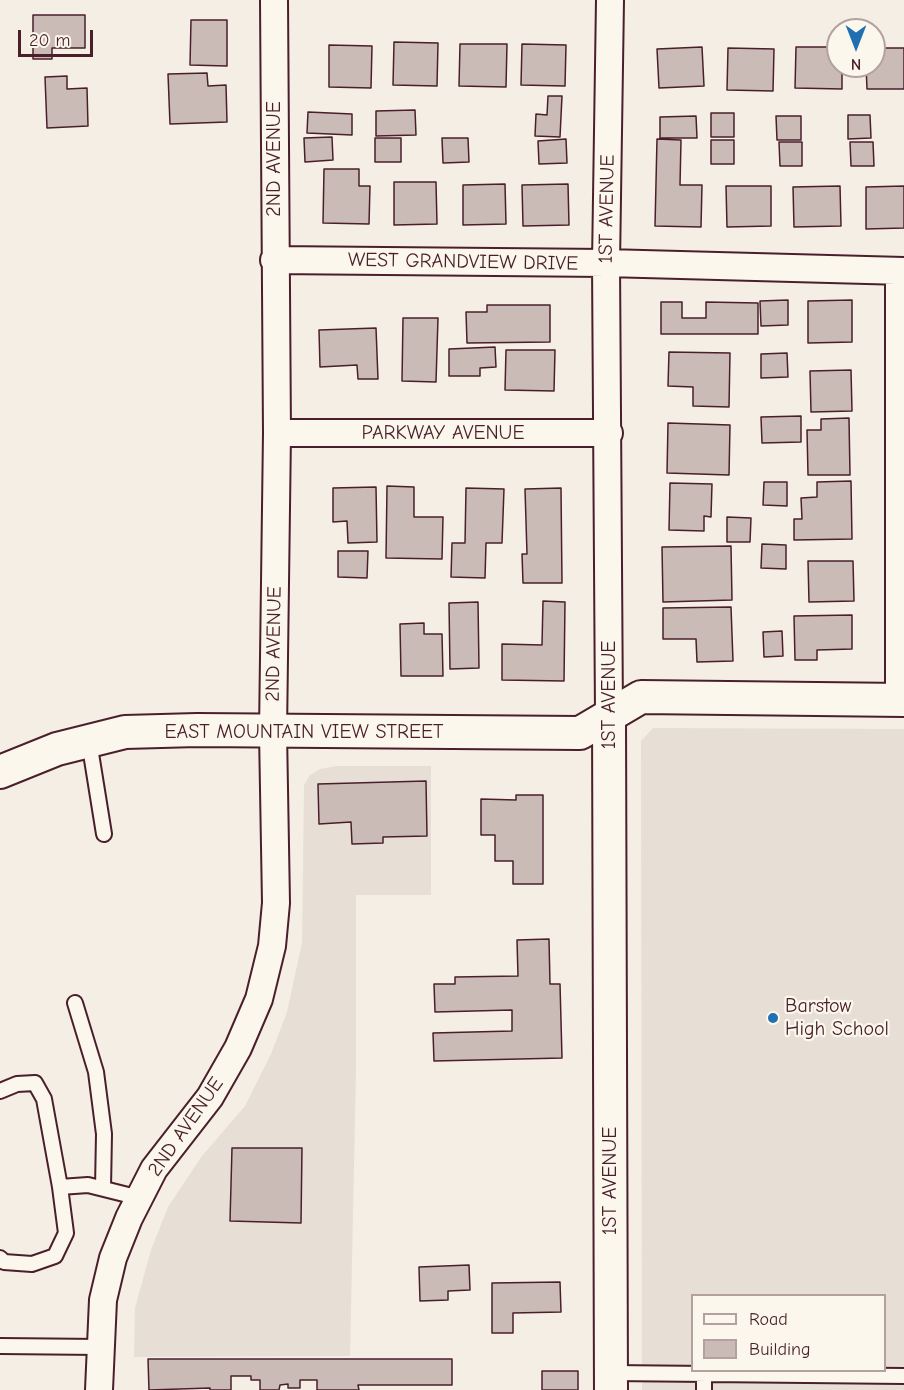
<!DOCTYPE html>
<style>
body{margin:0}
#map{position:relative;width:904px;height:1390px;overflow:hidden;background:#f4eee4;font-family:"Comic Neue",sans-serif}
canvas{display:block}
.legend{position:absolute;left:691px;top:1294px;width:195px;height:78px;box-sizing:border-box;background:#fbf7ec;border:2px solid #b4a19f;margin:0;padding:8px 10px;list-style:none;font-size:18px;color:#4a1f2b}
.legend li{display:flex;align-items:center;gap:12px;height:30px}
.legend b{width:30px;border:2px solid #b4a19f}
.north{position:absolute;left:826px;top:18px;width:60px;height:60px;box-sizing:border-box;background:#fbf7ec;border:2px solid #b4a19f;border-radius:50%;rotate:180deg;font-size:16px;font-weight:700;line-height:24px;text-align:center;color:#4a1f2b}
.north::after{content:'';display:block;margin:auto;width:21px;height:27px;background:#1f6fb2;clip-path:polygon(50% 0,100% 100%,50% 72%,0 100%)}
.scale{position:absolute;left:18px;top:30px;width:75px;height:27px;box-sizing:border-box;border:3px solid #4a1f2b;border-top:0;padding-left:8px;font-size:18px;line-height:21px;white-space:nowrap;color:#4a1f2b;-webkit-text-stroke:4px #fbf7ec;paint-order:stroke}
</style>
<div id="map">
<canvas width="904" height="1390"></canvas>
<ul class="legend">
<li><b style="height:8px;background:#fbf7ec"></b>Road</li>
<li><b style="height:16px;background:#cabbb6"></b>Building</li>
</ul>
<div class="north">N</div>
<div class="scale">20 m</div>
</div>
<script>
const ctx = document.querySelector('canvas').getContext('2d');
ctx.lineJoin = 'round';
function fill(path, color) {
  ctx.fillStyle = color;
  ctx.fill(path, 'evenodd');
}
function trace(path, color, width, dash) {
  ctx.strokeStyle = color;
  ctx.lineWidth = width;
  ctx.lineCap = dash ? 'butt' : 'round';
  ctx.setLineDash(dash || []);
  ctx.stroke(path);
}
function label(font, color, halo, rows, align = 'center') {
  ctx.font = font + ' "Comic Neue",sans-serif';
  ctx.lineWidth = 4.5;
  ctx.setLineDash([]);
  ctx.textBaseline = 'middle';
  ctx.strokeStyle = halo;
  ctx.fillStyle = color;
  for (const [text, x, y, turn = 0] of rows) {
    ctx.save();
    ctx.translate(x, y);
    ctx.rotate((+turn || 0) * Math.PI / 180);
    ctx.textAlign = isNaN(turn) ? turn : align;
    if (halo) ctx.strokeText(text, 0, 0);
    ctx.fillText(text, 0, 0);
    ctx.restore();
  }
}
fill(new Path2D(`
 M653 728 904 729V1390H642L641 741ZM692 1296H884V1370H692Z
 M337 766H431V895H356V1071L350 1356 134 1357 135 1308 151 1250 168 1207 202 1156 245 1106 271 1054 287 1012 302 943 304 785 310 775 320 769Z`), '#e7dfd6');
const building = new Path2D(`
 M33 15H85V48H52V59H33Z
 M191 20H227V66L190 65Z
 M394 42 438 43 437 86 393 85Z
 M460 44H507L506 87 459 86Z
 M522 44 566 45 565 86 521 85Z
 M329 45 372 46 371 88 329 87Z
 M702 47 704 86 659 88 657 49Z
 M796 47H838V66H842V89L795 88Z
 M728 48 774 49 773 91 727 90Z
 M874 48H904V89H867L866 66H874Z
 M207 73 208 86 226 85 227 122 170 124 168 74Z
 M67 76V89L87 88 88 126 47 128 45 77Z
 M548 96H562L560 137 535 136 536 114 547 115Z
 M415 110 416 135 376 136V111Z
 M308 112 352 114V135L307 133Z
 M711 113H734V137H711Z
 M848 115H870L871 138 848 139Z
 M696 116 697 138H660V117Z
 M776 116H801V140H777Z
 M332 137 333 160 305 162 304 138Z
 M375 138H401V162H375Z
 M442 138H468L469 162 443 163Z
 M566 139 567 163 539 164 538 141Z
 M657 139 681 140 680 185H702L701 227 655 226Z
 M711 140H734V164H711Z
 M779 142H802V166H780Z
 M850 142H873L874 166H851Z
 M324 169H359V186H370L369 224 323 223Z
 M394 182H436L437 224 394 225Z
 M505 184 506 224 463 225V185Z
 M568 184 569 225 523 226 522 185Z
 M726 186H771V226L727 227Z
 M840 186 841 226 794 227 793 187Z
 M904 186V228L866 229V187Z
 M788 300V325L761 326 760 301Z
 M852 300V342L808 343V301Z
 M661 302H682V318H706V302L758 303V334H661Z
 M487 305H550V342L467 343 466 312H487Z
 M403 318H438L436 382 402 381Z
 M376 328 378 379H358L357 365 320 367 319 330Z
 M495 347 496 367 480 368V376H449V349Z
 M506 350H555L554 391 505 390Z
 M669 352 730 353 729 407 693 406V387L668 386Z
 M787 353 788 377 761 378V354Z
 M851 370 852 411 811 412 810 371Z
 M801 416V442L762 443 761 417Z
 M849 418 850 475H808L807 430H821V419Z
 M668 423 730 425 729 475 667 473Z
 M851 481 852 539 794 540V519H802L801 498 817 497V482Z
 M764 482H787V506L763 505Z
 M670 483 712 484 711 517 704 516V531L669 530Z
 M387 486 414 487V517H443L442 559 386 558Z
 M376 487 377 542 348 543 347 521 333 522V488Z
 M466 488 504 489 502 543H486L485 578 451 577 452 543H465Z
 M561 488 562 583H523L522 554H527L525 489Z
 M727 517 751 518 750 542H727Z
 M762 544 786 545V569L761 568Z
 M731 546 732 600 663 602 662 547Z
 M338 551H368L367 578 338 577Z
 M808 561H853L854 601 809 602Z
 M543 601 565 602 564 681 502 680V644L542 645Z
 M478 602 479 668 450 669 449 603Z
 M731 607 733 661 697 662 696 639H663V608Z
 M852 615V649L817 650V660H795L794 616Z
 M424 623V634H442L443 676H401L400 624Z
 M782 631 783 656 764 657 763 632Z
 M426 781 427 836 383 837V843L352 844 351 822 319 824 318 784Z
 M516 795H543V884H513V861H495V835H481V799L516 800Z
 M549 939 550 984H560L562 1058 434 1061 433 1033 512 1031V1010L435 1012 434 984H455V977L518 976 517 940Z
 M232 1148H302L301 1223 230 1221Z
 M469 1265 470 1290 448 1291V1300L420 1301 419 1267Z
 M560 1282 561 1312 513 1313V1333H492V1283Z
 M148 1359H452V1385H358L359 1390H317V1380H300V1388H288V1384L280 1385 279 1390H260V1380H251V1376H231V1390H210V1388L149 1390Z
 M542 1371H578V1390H542Z`);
fill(building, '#cabbb6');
trace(building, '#4a1f2b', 1.5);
const service = new Path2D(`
 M89 741 104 834
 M75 1003 96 1072 104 1134 103 1188
 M0 1091 17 1084 35 1083 44 1099 60 1187 66 1233 55 1256 32 1264 4 1262 0 1258
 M60 1187 88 1185 140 1198
 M0 1346 100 1347
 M611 1373 904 1376
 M704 1374V1390`);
const minor = new Path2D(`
 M274 260 606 263 904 271
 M899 271V700
 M277 433H609
 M609 716 606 263 610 0
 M99 1390 103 1300 113 1258 129 1218 154 1169 210 1097 238 1048 259 999 272 946 276 903 273 732 277 433 274 0`);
const tertiary = new Path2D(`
 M609 716 611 1390
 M0 772 57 749 125 732 197 730 580 733 641 697 904 700`);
trace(service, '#4a1f2b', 18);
trace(minor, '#4a1f2b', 30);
trace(tertiary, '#4a1f2b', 36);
trace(service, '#fbf7ec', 14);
trace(minor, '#fbf7ec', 26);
trace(tertiary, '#fbf7ec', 32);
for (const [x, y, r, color] of [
 [773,1018,6,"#1f6fb2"]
]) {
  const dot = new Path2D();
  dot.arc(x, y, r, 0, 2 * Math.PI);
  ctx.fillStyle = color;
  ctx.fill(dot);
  trace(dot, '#fbf7ec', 2);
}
label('20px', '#4a1f2b', '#fbf7ec', [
 ["2ND AVENUE",274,159,-90],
 ["1ST AVENUE",607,209,-89],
 ["WEST GRANDVIEW DRIVE",463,262,1],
 ["PARKWAY AVENUE",443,433],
 ["2ND AVENUE",274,644,-89],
 ["1ST AVENUE",609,695,-90],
 ["EAST MOUNTAIN VIEW STREET",304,732],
 ["2ND AVENUE",186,1127,-55],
 ["1ST AVENUE",610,1181,-90]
]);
label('20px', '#4a1f2b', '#fbf7ec', [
 ["Barstow",785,1006],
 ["High School",785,1029]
], 'left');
</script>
